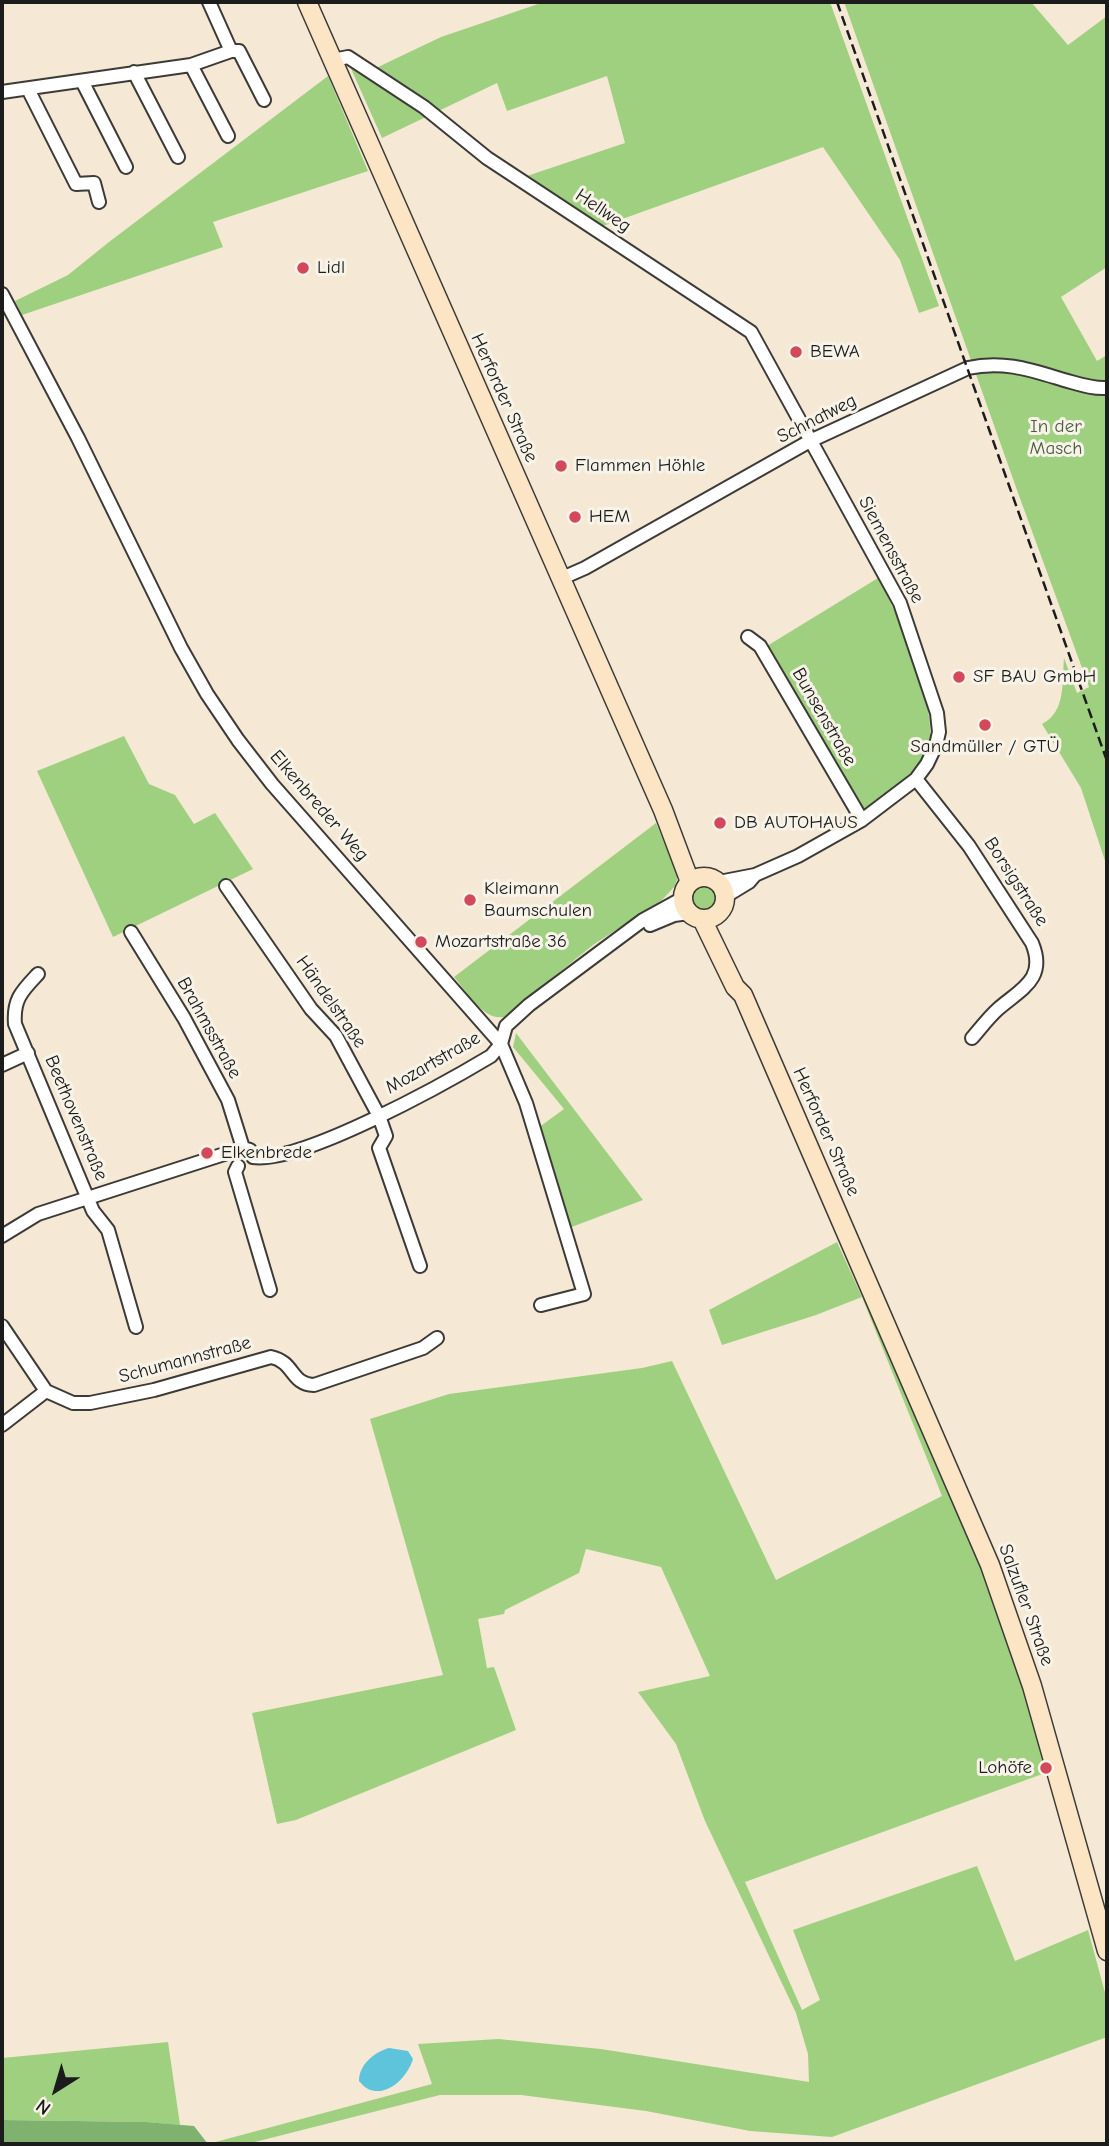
<!DOCTYPE html>
<meta charset="utf-8">
<style>
body{margin:0}
#map{position:relative;width:1109px;height:2146px;overflow:hidden;background:#f5e9d5;font-family:"Comic Neue",sans-serif}
canvas{display:block}
.frame{position:absolute;inset:0;border:4px solid #1c1c1c;pointer-events:none}
.north{position:absolute;left:21px;top:2055px;width:70px;height:70px;-webkit-text-stroke:5px #f7f3e8;paint-order:stroke;rotate:217deg;font-size:19px;font-weight:700;line-height:28px;text-align:center;color:#1c1c1c}
.north::after{content:'';display:block;margin:auto;width:24px;height:32px;background:#1c1c1c;clip-path:polygon(50% 0,100% 100%,50% 72%,0 100%)}
</style>
<div id="map">
<canvas width="1109" height="2146"></canvas>
<div class="frame"></div>
<div class="north">N</div>
</div>
<script>
const ctx = document.querySelector('canvas').getContext('2d');
ctx.lineJoin = 'round';
function fill(path, color) {
  ctx.fillStyle = color;
  ctx.fill(path, 'evenodd');
}
function trace(path, color, width, dash) {
  ctx.strokeStyle = color;
  ctx.lineWidth = width;
  ctx.lineCap = dash ? 'butt' : 'round';
  ctx.setLineDash(dash || []);
  ctx.stroke(path);
}
function label(font, color, halo, rows, align = 'center') {
  ctx.font = font + ' "Comic Neue",sans-serif';
  ctx.lineWidth = 6;
  ctx.setLineDash([]);
  ctx.textBaseline = 'middle';
  ctx.strokeStyle = halo;
  ctx.fillStyle = color;
  for (const [text, x, y, turn = 0] of rows) {
    ctx.save();
    ctx.translate(x, y);
    ctx.rotate((+turn || 0) * Math.PI / 180);
    ctx.textAlign = isNaN(turn) ? turn : align;
    if (halo) ctx.strokeText(text, 0, 0);
    ctx.fillText(text, 0, 0);
    ctx.restore();
  }
}
fill(new Path2D(`
 M544 2H830L939 306 919 313 900 260 823 147 600 227 524 177 625 143 607 76 507 111 497 83 382 138 348 62 376 68 441 37Z
 M844 2H1031L1068 45 1107 16V267L1061 297 1097 361 1107 355V383H1102L1004 359 1007 367 1107 390V867L1081 788 1042 724C1066 712 1062 682 1064 658L1077 693 1089 687 1018 493Z
 M328 76 368 171 213 222 223 247 22 315 15 301 68 275 109 242Z
 M878 578C896 609 941 714 928 747 918 775 885 793 862 811L767 646Z
 M124 736 149 784 175 795 194 824 215 813 253 869 113 937 37 771Z
 M656 823 678 876 675 886 662 900 593 945 504 1017C483 1021 467 992 454 977Z
 M689 898a15 15 0 1 1 30 0a15 15 0 1 1-30 0Z
 M516 1033 643 1200 569 1228 538 1128 564 1109 513 1047Z
 M837 1242 862 1297 866 1302 981 1565 1014 1659 1048 1772 745 1882 802 2010 820 2000 793 1930 977 1866 1015 1961 1088 1930 1107 2000V2037L832 2137 750 2131 646 2111 521 2095H440L247 2144H208L432 2084 418 2044 498 2039 601 2049 809 2082 808 2054 796 2013 705 1821 676 1744 638 1692 710 1676 661 1567 586 1549 579 1573 505 1610 504 1614 478 1619 487 1668 494 1667 516 1730 296 1820 277 1824 252 1713 443 1675 370 1419 449 1394 642 1368 672 1361 776 1580 942 1496 862 1297 816 1315 722 1345 709 1310Z
 M168 2042 180 2125 145 2122 2 2120V2058Z`), '#9fd07f');
fill(new Path2D(`
 M2 2120 146 2122 194 2126 208 2144H2Z`), '#7fb26e');
fill(new Path2D(`
 M389 2048 408 2051 413 2059C408 2076 388 2098 368 2089 364 2087 362 2084 359 2081 359 2065 374 2052 389 2048Z`), '#5ec4db');
const street = new Path2D(`
 M209 2 231 51
 M333 60 348 57 424 107 487 158 751 332 900 603 937 713 939 732 936 745 927 764 916 779 862 820 798 856 755 875 749 882 726 896
 M191 65 228 136
 M134 72 178 157
 M82 81 126 167
 M28 89 76 184 94 183 99 202
 M2 92 191 65 231 51H239L264 100
 M2 294 78 438 181 648 207 694 238 740 272 784 501 1044 526 1103 584 1294 541 1305
 M560 579 585 568 810 441 968 368C1003 360 1031 370 1064 380 1079 384 1092 389 1107 388
 M748 637 760 646 862 820
 M916 779 969 846 1032 943C1047 979 1021 989 998 1009 988 1018 980 1029 972 1038
 M719 882 755 875
 M226 886 311 1009 336 1036 379 1116 386 1136 379 1148 420 1266
 M650 925 674 915 689 913
 M131 932 184 1018 228 1100 243 1148
 M38 974C22 991 13 999 15 1024L93 1211 108 1230 136 1327
 M2 1065 28 1053
 M238 1166 235 1172 270 1290
 M2 1236 38 1214 243 1148 250 1150 253 1157C301 1164 446 1083 491 1056L501 1044 506 1026 529 1005 643 920 683 898
 M2 1326 46 1391 73 1403H90L154 1390 271 1357C295 1362 290 1384 314 1385L423 1348 437 1338
 M2 1425 46 1391`);
const secondary = new Path2D(`
 M307 2 663 810 690 882
 M683 898a21 21 0 1 1 42 0a21 21 0 1 1-42 0Z
 M702 919 735 987 743 995 990 1565 1032 1686 1107 1951`);
trace(street, '#3d3b38', 16);
trace(secondary, '#3d3b38', 21);
trace(street, '#fff', 12);
trace(secondary, '#fce5c4', 18);
trace(new Path2D(`
 M837 2 1107 761`), '#1c1c1c', 2.5, [10, 5]);
for (const [x, y, r, color] of [
 [303,268,7,"#d1495b"],
 [796,352,7,"#d1495b"],
 [561,466,7,"#d1495b"],
 [575,517,7,"#d1495b"],
 [959,677,7,"#d1495b"],
 [985,725,7,"#d1495b"],
 [720,823,7,"#d1495b"],
 [470,900,7,"#d1495b"],
 [421,942,7,"#d1495b"],
 [207,1153,7,"#d1495b"],
 [1046,1768,7,"#d1495b"]
]) {
  const dot = new Path2D();
  dot.arc(x, y, r, 0, 2 * Math.PI);
  ctx.fillStyle = color;
  ctx.fill(dot);
  trace(dot, '#f7f3e8', 2.5);
}
label('19px', '#1c1c1c', '#f7f3e8', [
 ["Hellweg",603,211,34],
 ["Herforder Straße",504,398,66],
 ["Schnatweg",817,419,-27],
 ["Siemensstraße",891,550,62],
 ["Bunsenstraße",824,717,60],
 ["Elkenbreder Weg",319,806,49],
 ["Borsigstraße",1016,882,57],
 ["Händelstraße",331,1002,55],
 ["Brahmsstraße",209,1028,61],
 ["Mozartstraße",433,1063,-30],
 ["Beethovenstraße",76,1118,67],
 ["Herforder Straße",826,1132,66],
 ["Schumannstraße",185,1360,-15],
 ["Salzufler Straße",1026,1605,70]
]);
label('19px', '#1c1c1c', '#f7f3e8', [
 ["Lidl",317,268],
 ["BEWA",810,352],
 ["Flammen Höhle",575,466],
 ["HEM",589,517],
 ["SF BAU GmbH",973,677],
 ["Sandmüller / GTÜ",985,747,"center"],
 ["DB AUTOHAUS",734,823],
 ["Kleimann",484,889],
 ["Baumschulen",484,911],
 ["Mozartstraße 36",435,942],
 ["Elkenbrede",221,1153],
 ["Lohöfe",1032,1768,"right"]
], 'left');
label('19px', '#4a5b3f', '#f7f3e8', [
 ["In der",1056,427],
 ["Masch",1056,449]
]);
</script>
